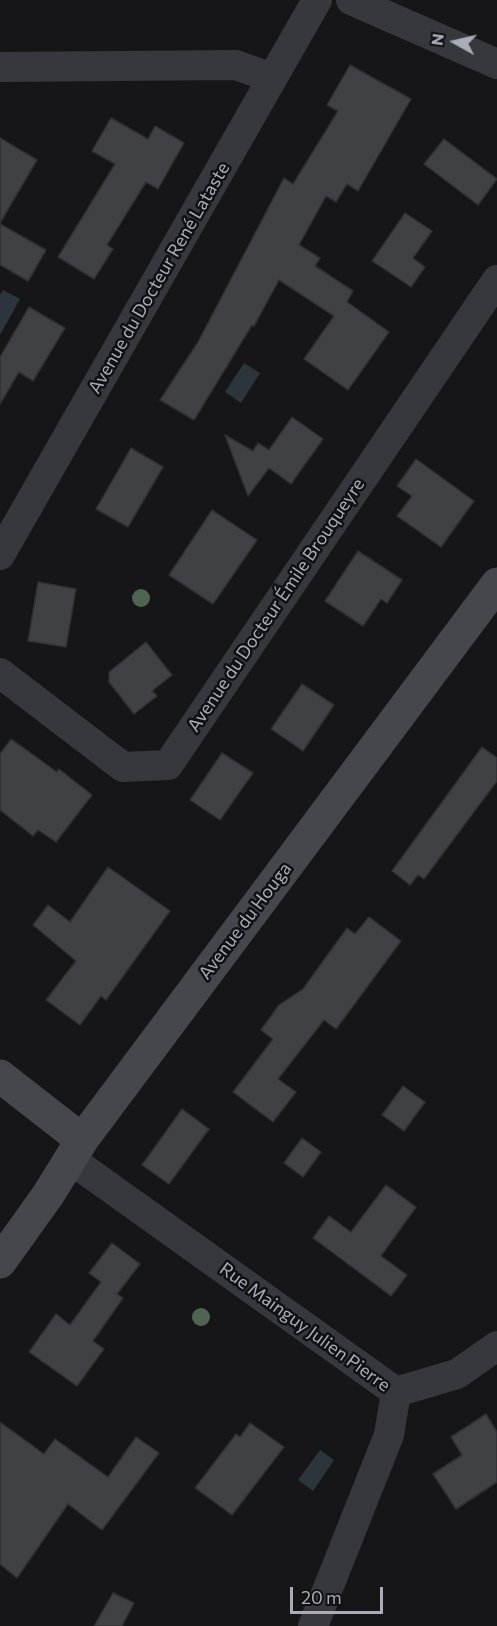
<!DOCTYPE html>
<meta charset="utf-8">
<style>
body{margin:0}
#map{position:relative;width:497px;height:1626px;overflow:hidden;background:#161618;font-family:Commissioner,sans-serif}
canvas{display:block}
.north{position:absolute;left:425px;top:12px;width:60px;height:60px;-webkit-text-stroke:4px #111113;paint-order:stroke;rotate:278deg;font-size:16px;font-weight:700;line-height:24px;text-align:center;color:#a8adb8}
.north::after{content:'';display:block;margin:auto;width:21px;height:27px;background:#a8adb8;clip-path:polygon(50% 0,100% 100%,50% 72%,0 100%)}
.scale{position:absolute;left:290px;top:1587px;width:93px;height:27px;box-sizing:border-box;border:3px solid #a8adb8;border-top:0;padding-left:8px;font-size:18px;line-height:21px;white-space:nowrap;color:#a8adb8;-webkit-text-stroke:4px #111113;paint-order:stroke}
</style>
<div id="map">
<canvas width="497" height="1626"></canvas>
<div class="north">N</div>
<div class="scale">20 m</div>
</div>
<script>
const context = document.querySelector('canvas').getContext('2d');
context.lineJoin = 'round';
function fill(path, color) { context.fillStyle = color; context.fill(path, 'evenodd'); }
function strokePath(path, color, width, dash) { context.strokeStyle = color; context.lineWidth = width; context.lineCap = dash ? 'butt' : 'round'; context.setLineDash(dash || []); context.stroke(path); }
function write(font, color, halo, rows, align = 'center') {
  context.font = font + ' Commissioner,sans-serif'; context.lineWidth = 5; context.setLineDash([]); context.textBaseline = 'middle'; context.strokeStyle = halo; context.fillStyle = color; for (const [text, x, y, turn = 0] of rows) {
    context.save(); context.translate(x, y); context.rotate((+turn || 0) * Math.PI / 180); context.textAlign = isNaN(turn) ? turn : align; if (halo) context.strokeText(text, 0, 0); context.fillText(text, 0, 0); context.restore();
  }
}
fill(new Path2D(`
 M3 290 20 299 0 335V295Z
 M244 363 260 373 241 403 225 392Z
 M320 1450 334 1460 313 1491 298 1480Z`), '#2c353c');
const building = new Path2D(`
 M350 65 411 99 358 191 347 184 336 202 326 196 299 245 320 258 315 266 353 291 347 302 389 332 348 390 304 359 334 316 279 280 254 326 252 325 194 420 160 400 198 342 284 178 293 184 338 111 327 105Z
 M111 118 148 139 155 126 184 143 158 189 146 182 107 245 113 249 94 279 58 257 115 164 92 151Z
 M0 138 37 160 0 223Z
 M444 139 497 179 478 205 424 164Z
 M405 213 432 231 413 258 425 267 411 287 372 261Z
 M0 224 46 250 28 281 0 265Z
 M29 307 65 328 33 381 19 372 0 404V357Z
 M292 417 323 439 291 484 269 468 248 496 225 435 253 451 258 443 269 450Z
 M131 448 163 467 128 527 96 509Z
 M416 459 474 501 441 547 397 516 412 496 397 486Z
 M212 510 257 540 213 604 169 575Z
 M358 551 402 580 387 603 381 599 363 626 325 601Z
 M38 582 76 589 66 647 28 641Z
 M146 642 172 675 152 691 157 696 134 714 109 682V672Z
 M302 684 334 705 303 751 271 729Z
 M11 739 57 772 59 769 92 795 56 842 38 830 33 836 0 810V754Z
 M482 747 497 758V781L424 879 418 875 410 885 392 871Z
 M222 753 253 773 220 820 190 800Z
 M108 867 170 911 106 1000 101 996 80 1025 46 1000 76 961 33 925 48 905 70 922Z
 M369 917 401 941 336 1029 324 1020 278 1079 296 1092 273 1122 233 1092 273 1039 261 1030 279 1005 303 989 347 928 355 934Z
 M403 1086 425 1102 404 1131 382 1115Z
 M182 1109 209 1129 169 1184 142 1165Z
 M302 1138 321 1152 303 1177 284 1163Z
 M386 1185 416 1207 381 1256 407 1275 391 1296 313 1238 329 1216 351 1232Z
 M112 1243 140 1264 117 1294 123 1298 93 1341 104 1349 77 1386 29 1352 56 1314 70 1325 101 1282 89 1273Z
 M486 1414 497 1432V1482L456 1509 433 1474 462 1455 451 1437Z
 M0 1422 44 1454 55 1439 108 1477 136 1437 159 1453 102 1530 68 1504 17 1578 0 1564Z
 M250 1423 284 1447 232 1515 195 1488 236 1434 240 1437Z
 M113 1593 134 1603 122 1626H94Z`);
fill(building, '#404145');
strokePath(building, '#303034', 1.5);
strokePath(new Path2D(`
 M351 0 497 64
 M0 67 236 65 272 78
 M0 555 317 0
 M0 673 123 767 168 765 497 280
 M70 1159 396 1392 389 1435 313 1626
 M396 1392 457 1374 497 1346`), '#37383d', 30);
strokePath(new Path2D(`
 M0 1076 82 1140
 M0 1262 48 1195 82 1140 497 584`), '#45474d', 33);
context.fillStyle = '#506452';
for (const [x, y] of [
 [141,598],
 [201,1317]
]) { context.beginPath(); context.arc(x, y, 9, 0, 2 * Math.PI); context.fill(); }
write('18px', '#a8adb8', '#111113', [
 ["Avenue du Docteur René Lataste",159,278,-60],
 ["Avenue du Docteur Émile Brouqueyre",276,605,-56],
 ["Avenue du Houga",245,921,-53],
 ["Rue Mainguy Julien Pierre",305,1327,36]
]);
</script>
